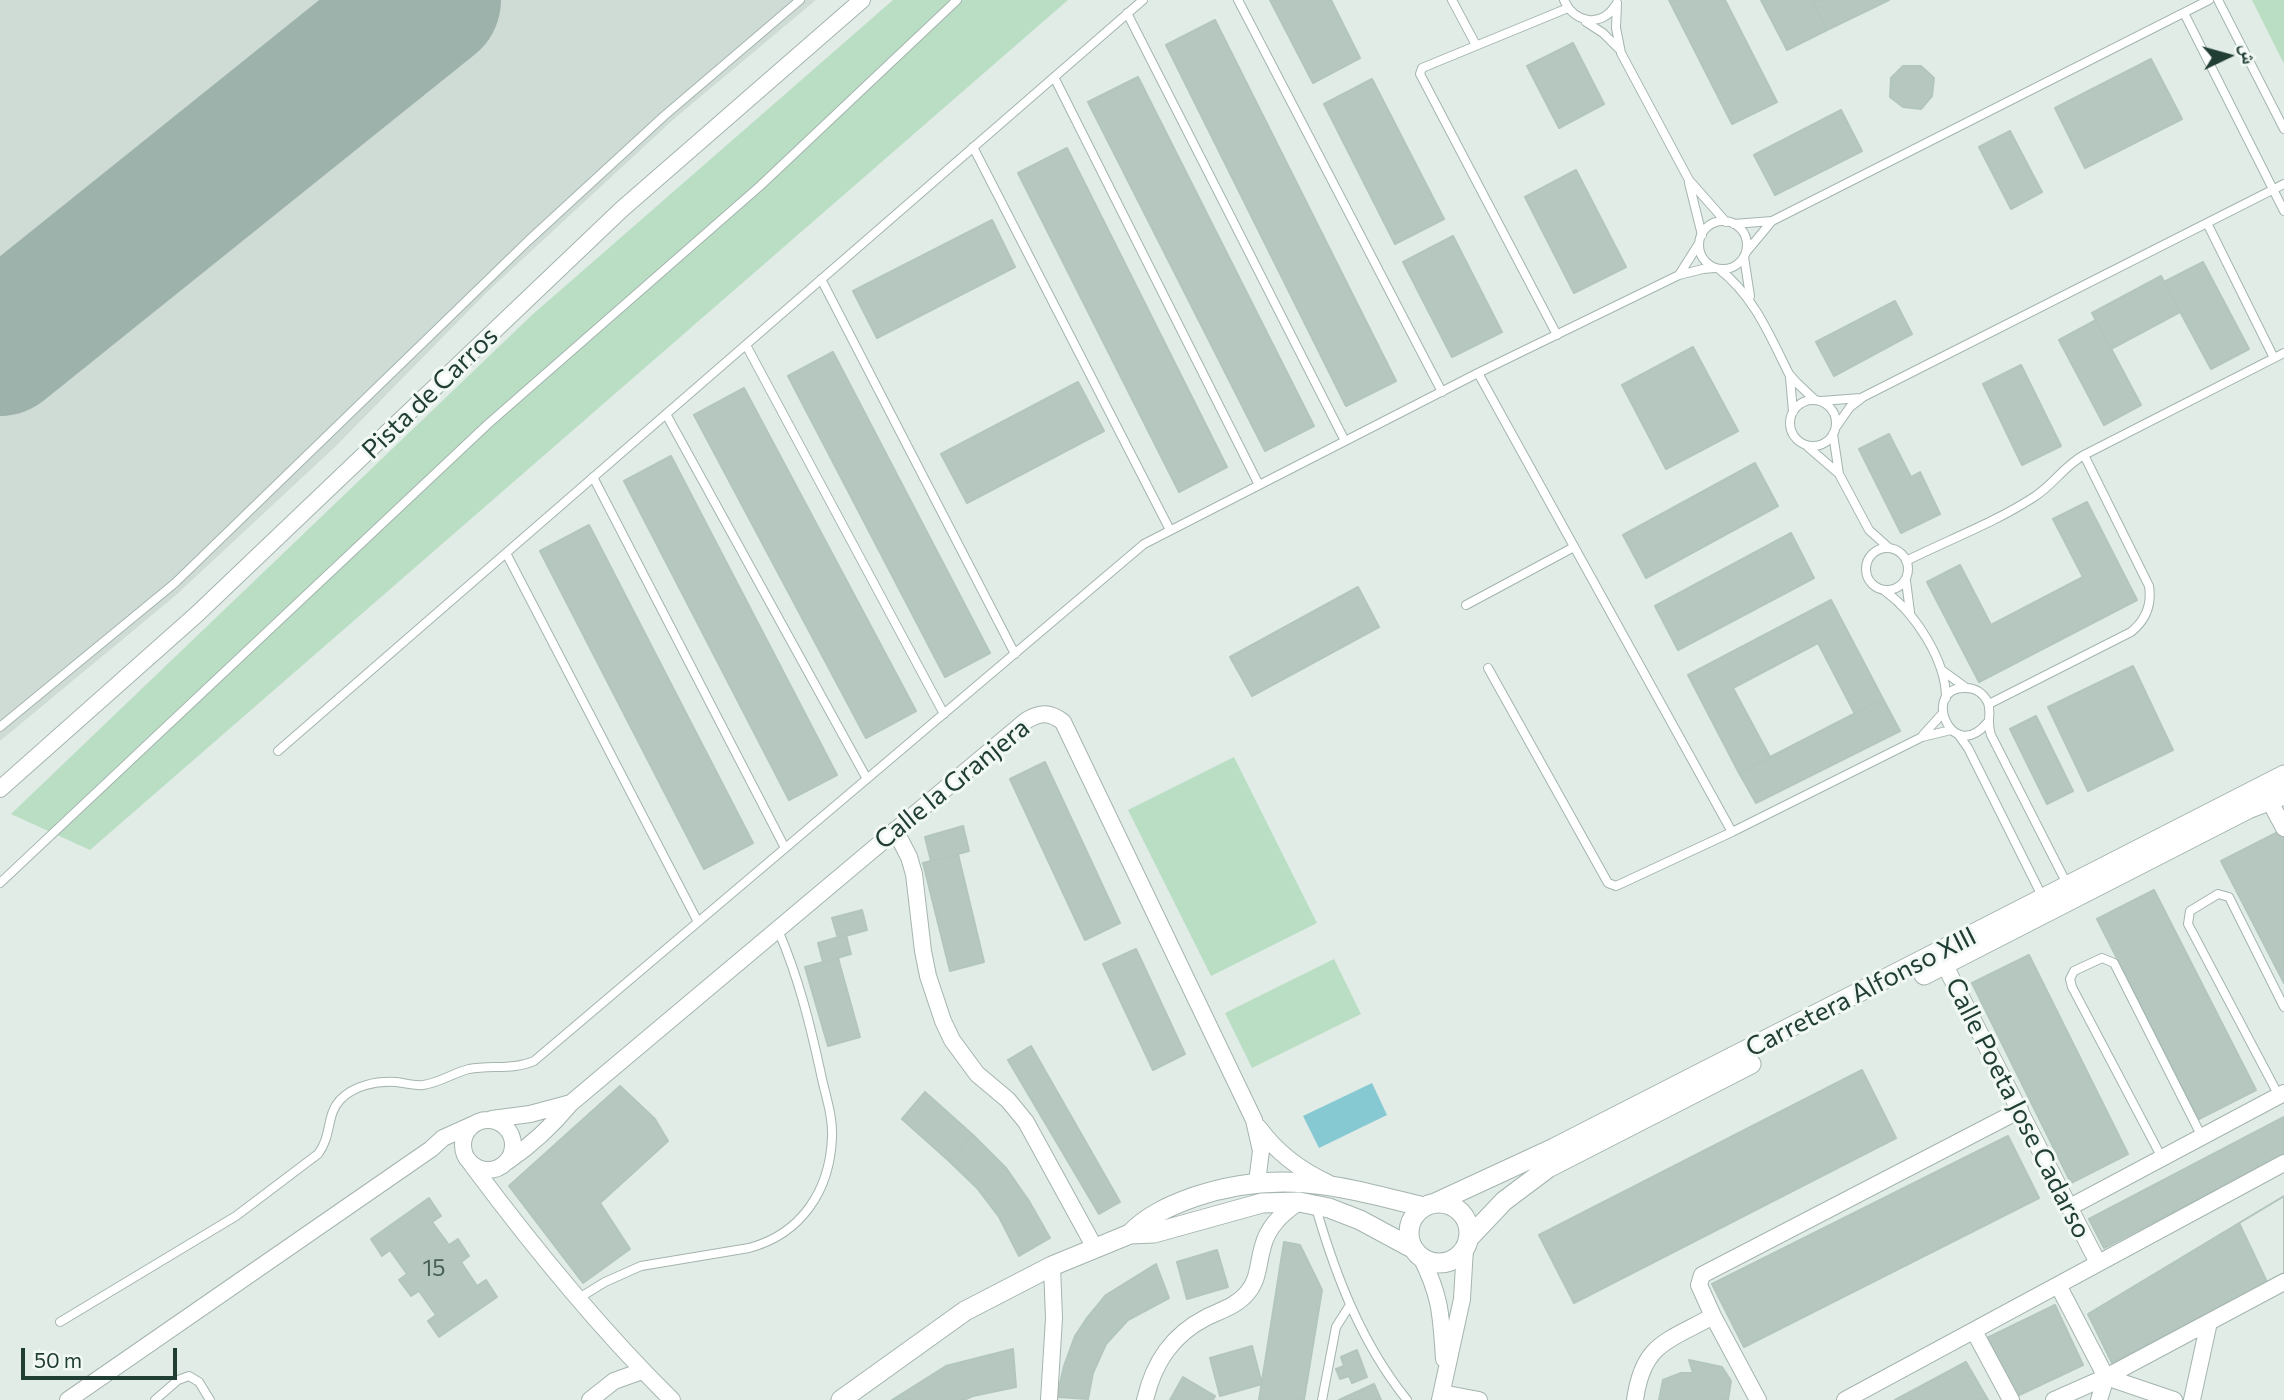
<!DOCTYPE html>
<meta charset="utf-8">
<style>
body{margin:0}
#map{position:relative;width:2284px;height:1400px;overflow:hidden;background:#e1ece7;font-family:Commissioner,"Noto Naskh Arabic",sans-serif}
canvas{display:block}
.north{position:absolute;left:2193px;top:21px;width:70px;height:70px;-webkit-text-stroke:5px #f2f9f5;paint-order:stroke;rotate:85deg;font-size:19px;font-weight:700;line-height:28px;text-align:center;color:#213e35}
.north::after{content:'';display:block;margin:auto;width:24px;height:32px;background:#213e35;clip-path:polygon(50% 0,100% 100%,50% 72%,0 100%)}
.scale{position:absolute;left:21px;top:1348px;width:156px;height:32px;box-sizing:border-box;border:4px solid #213e35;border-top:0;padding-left:9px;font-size:21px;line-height:24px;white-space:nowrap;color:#213e35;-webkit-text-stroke:5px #f2f9f5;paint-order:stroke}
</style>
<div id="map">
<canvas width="2284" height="1400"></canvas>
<div class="north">ش</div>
<div class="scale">50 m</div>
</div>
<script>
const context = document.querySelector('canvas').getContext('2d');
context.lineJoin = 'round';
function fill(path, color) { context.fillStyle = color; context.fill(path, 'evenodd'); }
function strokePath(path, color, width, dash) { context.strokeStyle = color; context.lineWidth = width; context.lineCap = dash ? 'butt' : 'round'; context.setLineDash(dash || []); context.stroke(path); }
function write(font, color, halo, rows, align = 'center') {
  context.font = font + ' Commissioner,sans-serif'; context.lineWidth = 6; context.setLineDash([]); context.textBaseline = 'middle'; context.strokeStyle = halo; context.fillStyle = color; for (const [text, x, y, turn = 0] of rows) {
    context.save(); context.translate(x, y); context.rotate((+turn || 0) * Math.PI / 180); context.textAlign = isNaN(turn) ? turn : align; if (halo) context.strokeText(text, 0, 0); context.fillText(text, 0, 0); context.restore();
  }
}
fill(new Path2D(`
 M0 0H816L675 118 487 292 336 446 175 596 0 741Z`), '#cfdcd6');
fill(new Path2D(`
 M893 0H1068L90 850 11 814 532 315Z
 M2252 0H2284V64Z
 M1234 757 1317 923 1211 976 1128 810Z
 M1334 959 1361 1014 1252 1068 1225 1013Z`), '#b9dec3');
fill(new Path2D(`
 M1372 1083 1387 1115 1319 1148 1303 1116Z`), '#87c9d3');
strokePath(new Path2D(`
 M317 91C338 65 359 35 355 0`), '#9eb2ac', 56);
strokePath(new Path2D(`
 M0 346 431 0`), '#9eb2ac', 140);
const building = new Path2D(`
 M1270 0H1331L1360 58 1313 83Z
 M1669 0H1725L1777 102 1732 124Z
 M1761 0H1812L1827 30 1787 50Z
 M1812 0H1889L1827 30Z
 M1215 20 1396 381 1346 406 1166 45Z
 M1573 43 1604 104 1559 128 1527 66Z
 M2151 59 2182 119 2085 168 2055 108Z
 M1903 66H1921L1934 78 1932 96 1921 109 1903 107 1890 97 1891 78Z
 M1138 77 1314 426 1265 451 1088 102Z
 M1372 79 1444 219 1395 244 1324 104Z
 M1841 110 1862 151 1775 195 1754 155Z
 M2010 131 2042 192 2011 209 1979 147Z
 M1067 148 1227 467 1179 492 1018 173Z
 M1576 170 1626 267 1574 293 1525 197Z
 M992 220 1015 267 877 338 853 291Z
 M1453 236 1502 332 1452 357 1403 262Z
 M2203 262 2249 349 2211 369 2164 282Z
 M2161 276 2180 312 2111 349 2092 313Z
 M1895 301 1912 334 1834 376 1816 342Z
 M2096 320 2141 405 2104 425 2059 340Z
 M1693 347 1738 431 1666 469 1622 385Z
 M833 352 990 653 945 677 788 376Z
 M2021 365 2061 446 2022 465 1983 384Z
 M1078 382 1104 431 967 503 941 454Z
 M744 388 916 711 866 738 694 415Z
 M1889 434 1911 477 1920 472 1940 514 1901 533 1859 449Z
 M671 456 837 775 789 800 624 481Z
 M1755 463 1778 506 1646 578 1623 535Z
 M2087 502 2137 600 1979 682 1927 582 1960 565 1991 625 2083 577 2053 519Z
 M589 525 753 843 704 869 540 551Z
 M1791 533 1814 578 1678 650 1655 606Z
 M1358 587 1379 627 1252 696 1230 657Z
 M1831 600 1883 699 1855 714 1818 643 1733 688 1770 757 1739 773 1688 675Z
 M2133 666 2173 750 2088 791 2048 707Z
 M1883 699 1900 731 1756 803 1739 773Z
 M2036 716 2073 791 2047 804 2010 729Z
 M1045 762 1120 923 1085 940 1010 779Z
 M963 826 969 851 931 861 925 837Z
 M2282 830 2284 834V983L2221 861Z
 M958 854 984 962 950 971 923 863Z
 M2154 890 2256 1090 2199 1119 2097 919Z
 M862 910 867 930 838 938 832 918Z
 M846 935 851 954 823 962 818 943Z
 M1136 949 1185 1054 1153 1070 1103 964Z
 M2029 955 2128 1154 2071 1183 1972 983Z
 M838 958 860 1037 828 1046 805 967Z
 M1031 1046 1120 1202 1099 1214 1008 1060Z
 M1862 1070 1896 1138 1574 1303 1539 1235Z
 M620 1086 655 1119 668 1141 600 1203 630 1249 583 1283 509 1186Z
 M925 1092 973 1135 949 1161 902 1119Z
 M2284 1117V1154L2104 1248 2089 1219Z
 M973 1135 1006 1168 1029 1201 1050 1238 1019 1256 999 1217 977 1188 949 1161Z
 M2008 1136 2039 1198 1744 1347 1712 1284Z
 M2284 1196V1273L2267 1282 2239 1223Z
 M2284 1196V1273L2112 1363 2088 1314Z
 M429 1198 441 1216 432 1222 449 1245 458 1239 469 1256 461 1262 477 1286 486 1280 497 1297 439 1337 428 1321 436 1315 419 1291 411 1296 399 1280 407 1274 390 1250 382 1256 371 1239Z
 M1284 1242 1300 1245 1322 1290 1304 1400H1259Z
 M1217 1250 1228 1287 1187 1299 1177 1262Z
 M1156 1264 1169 1298 1128 1320 1106 1344 1093 1373 1088 1399 1057 1397 1064 1366 1075 1336 1087 1318 1106 1295Z
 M2055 1305 2083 1365 2015 1397 1987 1338Z
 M1252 1346 1262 1384 1220 1396 1210 1358Z
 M1013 1349 1016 1387 973 1396 964 1400H892L946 1366Z
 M1357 1350 1367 1377 1352 1383 1349 1376 1340 1379 1336 1369 1344 1366 1341 1357Z
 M1689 1360 1722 1367 1731 1381 1728 1400H1659L1663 1380 1681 1373H1693Z
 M1966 1362 1988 1400H1895Z
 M1183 1377 1215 1396 1213 1400H1170Z
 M1374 1384 1381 1400H1339Z`);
fill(building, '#b6c7c0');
strokePath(building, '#b3c6be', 2);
const service = new Path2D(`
 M1238 0 1442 392
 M1452 0 1476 45
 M1564 0C1574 23 1601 28 1615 6
 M2218 0 2284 129
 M1617 3 1616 28 1621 53 1689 180 1726 222
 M1127 13 1345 441
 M2184 13 2284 211
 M1586 22 1603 33 1619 49
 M1054 77 1259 485
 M973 147 1170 530
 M1689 183 1702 235
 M1699 245a24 24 0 1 1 48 0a24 24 0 1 1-48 0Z
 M2207 223 2274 358
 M1734 224 1772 221 2209 0
 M1747 251 1772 221
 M1744 257 1750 296
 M1719 269C1754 296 1770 336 1789 374L1797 383 1815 400
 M1679 275 1698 245
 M821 279 1015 654
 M1557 335 1420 74 1422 68 1568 8
 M746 345 944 714
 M1478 373 1732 832
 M1790 377 1793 412
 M1790 423a23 23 0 1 1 46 0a23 23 0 1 1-46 0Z
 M1821 401 1861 398
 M666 414 867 779
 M1836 427 1850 407 1863 397 2284 184
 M1833 434 1839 474 1869 530 1889 548
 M1808 447 1838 473
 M593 477 785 848
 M1866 569a21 21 0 1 1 42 0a21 21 0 1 1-42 0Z
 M506 553 698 922
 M1906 561C1948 540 1996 522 2034 497 2053 485 2064 466 2084 455L2284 353
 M1906 581 1910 612
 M1885 591C1915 613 1946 660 1946 698
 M1466 605 1574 547
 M1488 668 1608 883 1616 886 1732 832 1922 737 1951 730
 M1943 671 1965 687
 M1989 704 2131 632C2146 620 2152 605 2149 586L2084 455
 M1987 723C1951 766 1920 686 1966 688 1976 688 1984 694 1988 703 1992 714 1986 721 1991 735L2067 884
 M0 727 175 583 528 241 664 116 800 0
 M1958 734 1968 748 2043 898
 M1923 735 1942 714
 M278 751 1143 0
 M0 883 488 424 760 186 957 0
 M2279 1096 2188 924 2190 911 2218 894 2229 897 2284 1007
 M2162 1158 2072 987 2070 979 2074 971 2102 958 2114 963 2202 1137
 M1316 1208C1336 1277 1362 1344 1407 1400
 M579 1298 605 1282 641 1266 749 1248C801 1234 830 1191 832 1137 833 1117 826 1097 822 1079 811 1028 799 978 778 930
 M60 1322 236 1216 318 1154C332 1136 326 1115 340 1100 354 1085 377 1081 396 1082 405 1083 413 1086 423 1085 439 1083 453 1073 469 1069 491 1065 514 1070 534 1061L1144 544 1478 373 1679 275 1703 269 1715 268
 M155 1400 178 1380 189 1376 199 1382 210 1400
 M1322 1400 1336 1327 1350 1305`);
const minor = new Path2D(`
 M0 789 196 615 622 209 862 0
 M2269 800 2284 828
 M895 830 909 857 914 874 923 951 928 976 943 1021 952 1040 977 1074 1008 1100 1026 1122 1095 1248
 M1939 954 2098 1263
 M492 1119 530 1114 571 1103
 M463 1145a25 25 0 1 1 50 0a25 25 0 1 1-50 0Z
 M1259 1128C1277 1153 1300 1170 1328 1183
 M508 1161C533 1144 552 1126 571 1103L1027 720C1041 712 1050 712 1063 722L1254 1120 1261 1151 1257 1182
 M472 1165C533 1247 599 1328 672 1400
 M2070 1207 2284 1093
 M1421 1257C1441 1297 1441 1315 1444 1359
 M2058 1285 2106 1377 2174 1400
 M1974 1331 2011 1400
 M1442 1393 1479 1400
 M68 1400 431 1149 443 1138 472 1125
 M590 1400 614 1381 642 1371
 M1049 1400 1054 1318 1052 1266
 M1145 1400C1154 1362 1172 1335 1207 1317 1222 1310 1238 1305 1248 1292 1259 1279 1258 1262 1263 1246 1268 1226 1282 1213 1299 1202
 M1440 1400 1462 1299 1465 1248
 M1635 1400C1643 1343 1667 1342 1713 1316
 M1758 1400 1713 1316 1699 1285 1702 1275 2020 1110
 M1845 1400 2284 1163
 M2054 1400 2106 1377 2284 1282
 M2099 1400 2106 1377
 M2192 1400 2209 1322`);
const tertiary = new Path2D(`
 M1924 975 2248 809 2284 795
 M1435 1203 1554 1148 2284 775
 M1409 1233a30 30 0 1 1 60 0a30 30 0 1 1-60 0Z
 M1130 1234C1147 1216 1169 1206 1194 1197 1279 1168 1340 1186 1424 1207
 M1468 1239 1504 1201 1548 1168 1751 1064
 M841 1400 965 1311 1052 1266 1130 1234 1154 1233 1262 1203 1299 1202 1329 1208 1360 1220 1412 1248`);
strokePath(service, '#a4b4ae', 10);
strokePath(minor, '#a4b4ae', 18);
strokePath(tertiary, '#a4b4ae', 21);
strokePath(service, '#fff', 8);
strokePath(minor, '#fff', 16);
strokePath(tertiary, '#fff', 19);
write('23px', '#466058', null, [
 ["15",434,1268]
]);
write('26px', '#213e35', '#f2f9f5', [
 ["Pista de Carros",430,393,-44],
 ["Calle la Granjera",952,784,-39],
 ["Carretera Alfonso XIII",1861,992,-27],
 ["Calle Poeta Jose Cadarso",2018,1108,63]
]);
</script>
